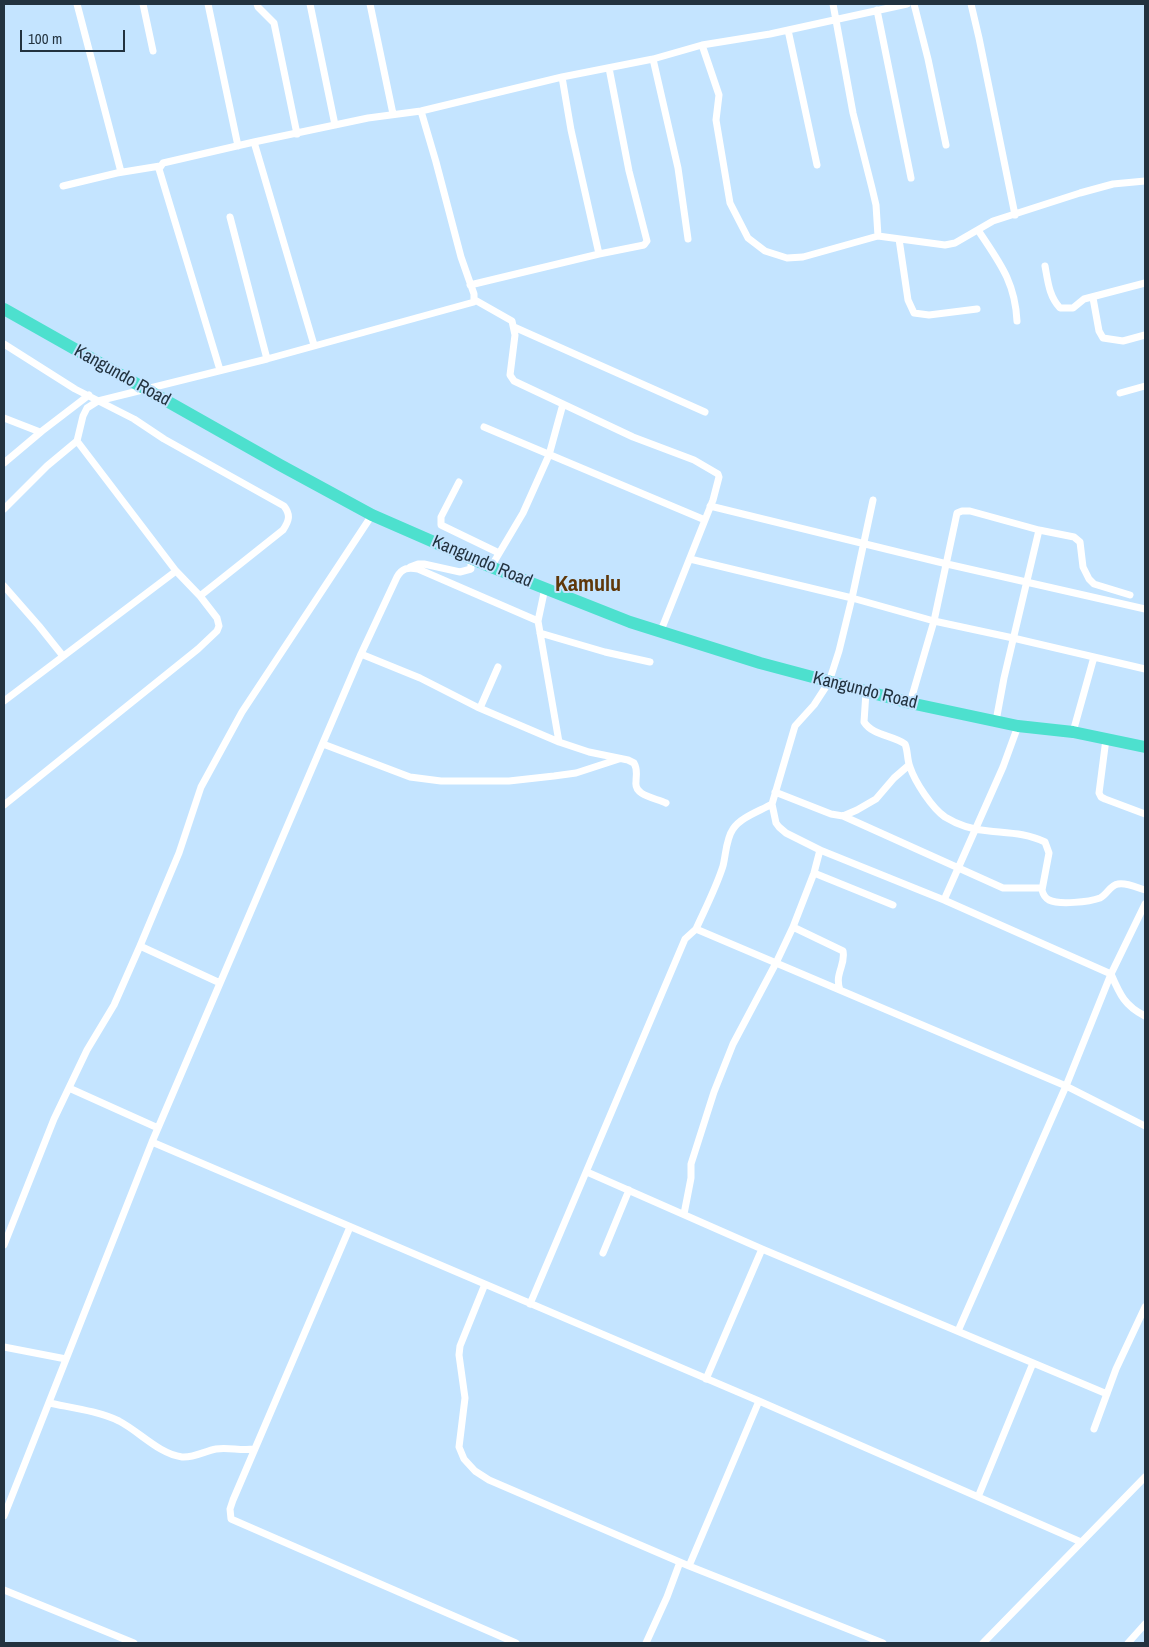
<!DOCTYPE html>
<style>
body{margin:0}
#map{position:relative;width:1149px;height:1647px;overflow:hidden;background:#c4e4ff;font-family:"Archivo Narrow",sans-serif}
canvas{display:block}
.frame{position:absolute;inset:0;border:5px solid #22323f;pointer-events:none}
.scale{position:absolute;left:20px;top:30px;width:105px;height:22px;box-sizing:border-box;border:2px solid #22323f;border-top:0;padding-left:6px;font-size:15px;line-height:18px;white-space:nowrap;color:#22323f;-webkit-text-stroke:4px #c4e4ff;paint-order:stroke}
</style>
<div id="map">
<canvas width="1149" height="1647"></canvas>
<div class="frame"></div>
<div class="scale">100 m</div>
</div>
<script>
const context = document.querySelector('canvas').getContext('2d');
context.lineJoin = 'round';
function strokePath(path, color, width, dash) { context.strokeStyle = color; context.lineWidth = width; context.lineCap = dash ? 'butt' : 'round'; context.setLineDash(dash || []); context.stroke(path); }
function write(font, color, halo, rows, align = 'center') {
  context.font = font + ' "Archivo Narrow",sans-serif'; context.lineWidth = 4; context.setLineDash([]); context.textBaseline = 'middle'; context.strokeStyle = halo; context.fillStyle = color; for (const [text, x, y, turn = 0] of rows) {
    context.save(); context.translate(x, y); context.rotate((+turn || 0) * Math.PI / 180); context.textAlign = isNaN(turn) ? turn : align; if (halo) context.strokeText(text, 0, 0); context.fillText(text, 0, 0); context.restore();
  }
}
strokePath(new Path2D(`
 M77 4 121 172
 M143 4 153 51
 M208 4 238 146
 M257 4 258 7 274 23 297 134
 M310 4 335 125
 M370 4 393 114
 M833 4 853 113 872 188 876 205 878 236
 M914 4 928 59 946 145
 M971 4 979 38 1015 215
 M877 10 911 178
 M788 30 817 165
 M702 45 719 95 716 120 730 203 748 238 765 251 787 258 803 257 878 236 945 245 955 243 993 221 1080 193 1113 184 1145 181
 M653 59 678 168 688 239
 M562 77 571 130 599 254
 M254 142 314 345
 M63 186 117 173 160 166
 M230 217 267 359
 M978 230C999 262 1015 281 1017 321
 M899 239 908 300 914 313 929 315 977 309
 M1045 266C1048 282 1049 296 1060 308H1073L1084 299 1145 283
 M470 285 599 254 644 245 647 241 629 171 609 68
 M1093 298 1099 331 1103 338 1123 341 1145 335
 M475 300 512 321 515 335 510 375 514 381 633 437 694 460 718 474 719 477 713 500 705 520
 M514 327 705 412
 M4 344 75 389 134 419 164 439 284 506C291 515 289 521 283 530L200 596
 M220 370 159 169 163 163 254 142 368 118 421 111 562 77 653 59 702 45 770 34 907 4
 M1120 393 1145 386
 M4 418 40 432
 M484 427 705 520 660 633
 M4 463 42 431 89 395
 M459 482 441 517V525L499 553
 M710 506 947 564 1145 609
 M4 509 47 466 77 441 83 416 87 408 98 401 267 359 474 302V294L461 257 436 162 421 111
 M690 559 852 598 934 621 1013 638 1145 669
 M410 567 418 564H424L460 572 471 569V558
 M491 567 523 513 549 455 563 404
 M4 586 39 626 63 656
 M538 621 559 742
 M540 633 605 652 650 662
 M361 654 420 678 477 707 559 742 589 752 628 760 634 763C638 770 636 774 636 782 634 796 656 798 666 803
 M866 692 864 722C873 736 893 735 905 744 908 751 907 760 910 767 915 782 932 808 945 817 958 825 974 830 989 831 1008 833 1027 833 1045 842L1049 853 1042 890C1043 894 1045 898 1049 900 1059 905 1089 902 1100 898 1107 895 1110 885 1118 884 1126 882 1138 888 1145 890
 M4 701 176 571
 M910 703 934 621 957 513 962 511H970L1039 530 1074 537 1080 542 1083 567 1089 579 1094 584 1130 595
 M480 708 498 667
 M996 721 1004 678 1039 530
 M1073 732 1094 657
 M1106 739 1099 793 1101 797 1105 799 1145 814
 M323 744 410 777 441 781H509L554 776 576 773 619 759
 M775 792 831 814 843 816 857 810 876 799 894 778 909 765
 M4 805 198 649 217 631 219 626 217 618 200 596 176 571 77 441
 M843 816 1003 888H1042
 M820 850 944 900 1111 974C1120 995 1125 1006 1145 1016
 M814 873 893 905
 M944 900 1003 767 1018 726
 M793 927 843 951C846 965 834 974 840 990
 M696 929C705 909 716 888 723 866 726 854 726 839 733 829 741 817 760 811 772 804
 M140 946 220 983
 M69 1088 158 1128
 M152 1142 759 1401 1081 1542
 M587 1172 762 1249 1107 1394
 M684 1214 691 1178V1164L714 1092 733 1044 776 963 793 927 814 873 820 850 786 833 779 827 776 823 772 804 795 726 814 705 829 682 839 651 852 598 873 500
 M350 1227 233 1500 230 1509 231 1519 516 1643
 M4 1245 54 1119 87 1050 114 1005 140 946 179 853 201 787 242 712 372 515
 M603 1253 629 1190
 M485 1284 460 1346 459 1355 465 1398 459 1447 464 1459 475 1471 489 1480 689 1566 883 1643
 M530 1304 685 939 696 929 1066 1086 1145 1126
 M958 1331 1066 1086 1111 974 1145 904
 M4 1347 66 1359
 M706 1379 762 1249
 M49 1403C73 1408 98 1411 119 1421 140 1432 159 1454 182 1457 194 1458 205 1451 216 1449 228 1447 241 1451 254 1449
 M1094 1429 1116 1369 1145 1307
 M978 1497 1033 1363
 M4 1516 152 1142 361 654 397 577C402 568 408 567 418 569L538 621 545 588
 M689 1566 759 1401
 M4 1590 134 1643
 M646 1643 667 1597 680 1562
 M983 1643 1145 1477
 M1128 1643 1145 1624`), '#fff', 7);
strokePath(new Path2D(`
 M4 309 280 465 372 515 491 567 630 622 760 663 910 703 1018 726 1073 732 1145 747`), '#4de0ce', 12);
write('18px', '#22323f', '#c4e4ff', [
 ["Kangundo Road",122,376,29],
 ["Kangundo Road",482,562,23],
 ["Kangundo Road",865,691,14]
]);
write('bold 22px', '#5f3709', '#c4e4ff', [
 ["Kamulu",588,585]
]);
</script>
